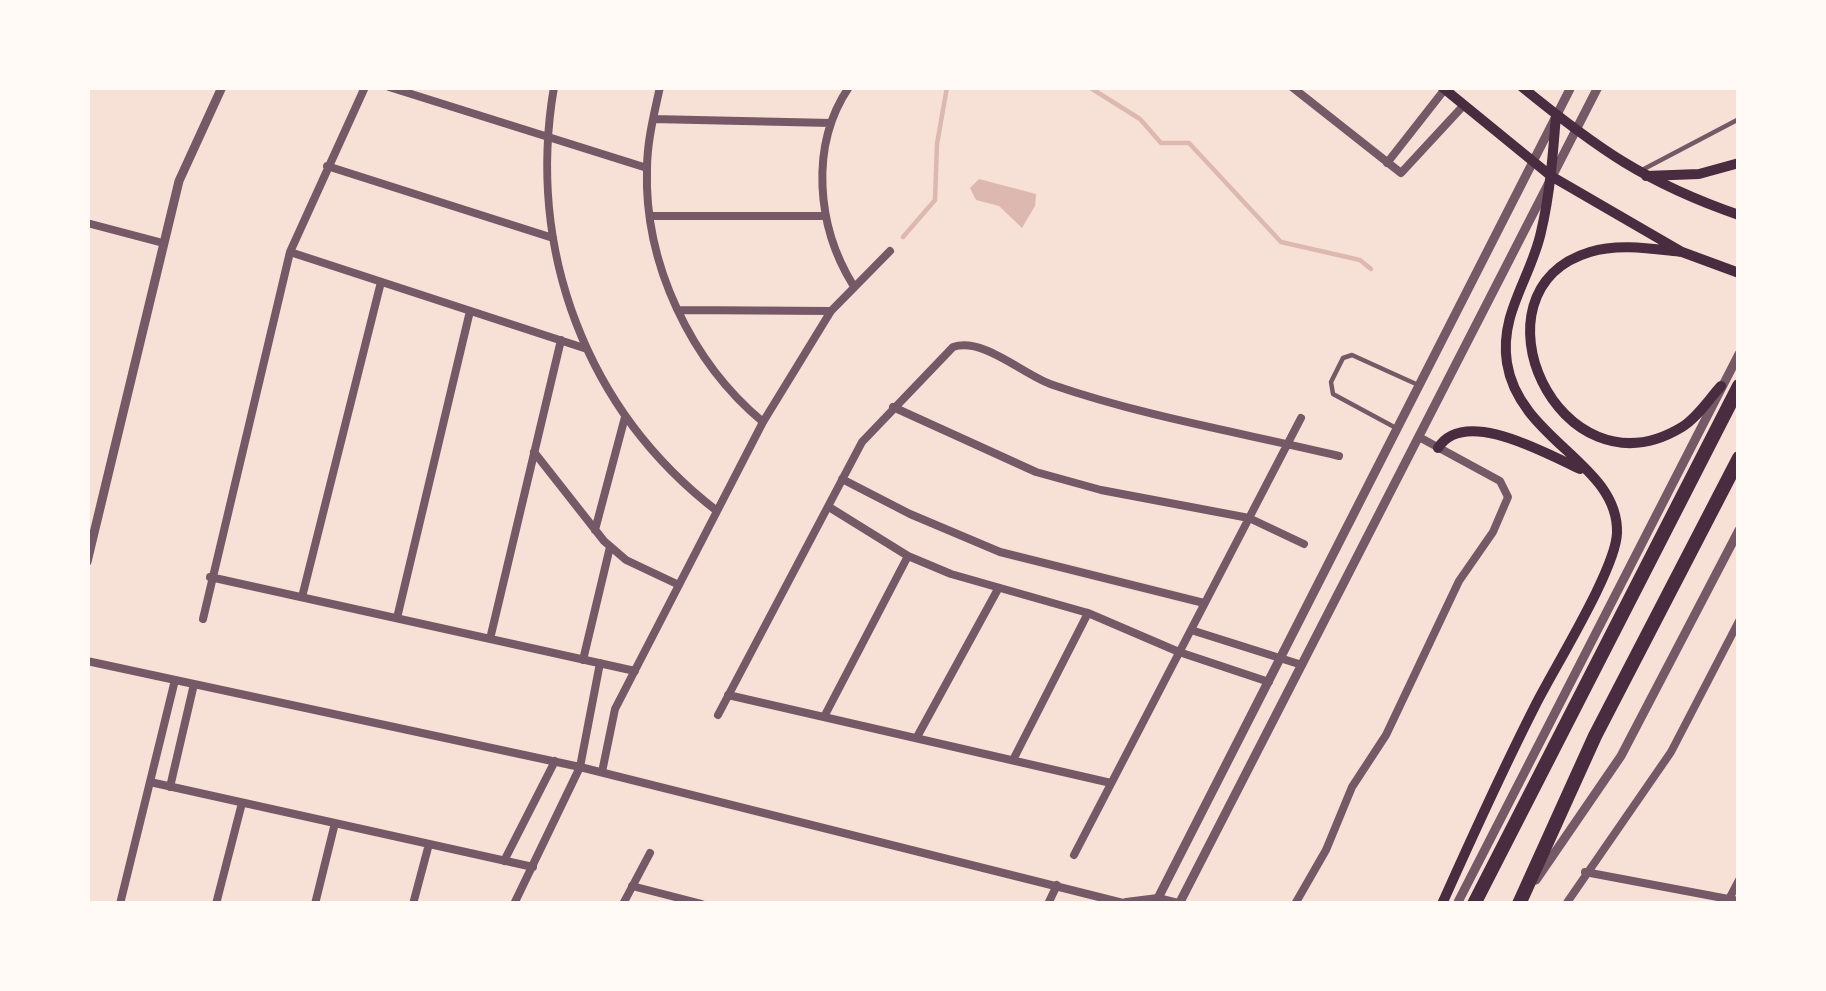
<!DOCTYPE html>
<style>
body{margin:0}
#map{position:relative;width:1826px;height:991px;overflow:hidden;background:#f7e1d7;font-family:"Alegreya Sans",sans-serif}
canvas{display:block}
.frame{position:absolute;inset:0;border:90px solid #fffaf5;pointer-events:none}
</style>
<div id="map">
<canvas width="1826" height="991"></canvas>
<div class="frame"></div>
</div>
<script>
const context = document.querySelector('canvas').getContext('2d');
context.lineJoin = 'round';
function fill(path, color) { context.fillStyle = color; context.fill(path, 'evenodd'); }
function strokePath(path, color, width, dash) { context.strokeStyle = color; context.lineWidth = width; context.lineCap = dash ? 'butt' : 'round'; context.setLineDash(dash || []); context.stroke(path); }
fill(new Path2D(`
 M979 179 1036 194 1035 206 1022 228 999 206 976 200 970 188Z`), '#dcb8b0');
strokePath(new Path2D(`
 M1089 87 1140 119 1161 143H1189L1281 242 1360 260 1371 269
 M903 237 935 200 937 144 947 87`), '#dcb8b0', 4.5);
strokePath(new Path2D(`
 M1642 170 1739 119
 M1396 428 1333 394 1331 382 1343 358 1352 355 1416 384`), '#755966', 4.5);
strokePath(new Path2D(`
 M389 87 647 168
 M554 87C526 250 586 410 717 511
 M660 87C654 114 647 142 647 169 644 264 691 362 763 422
 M849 87C809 146 817 227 853 285
 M1292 87 1401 173 1464 105
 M653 119 831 123
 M1387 163 1445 89
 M327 166 553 238
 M650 216H824
 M87 223 163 243
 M290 252 584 348
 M680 310 831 311
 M893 407 1036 472 1101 490 1249 518 1304 544
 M534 452 604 541 626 560 679 585
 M842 479 910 514 1000 552 1204 603
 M829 507 908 556 951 574 1088 613 1179 652 1269 682
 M595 530 625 417
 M210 577 635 671
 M302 597 381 282
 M397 618 470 311
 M203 619 290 252 365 87
 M1191 630 1302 665
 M490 639 561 340
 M583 660 610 547
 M87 661 580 767 1127 904
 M728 695 1111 783
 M718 715 862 442 953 347C984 337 1023 375 1053 385 1146 417 1243 433 1339 456
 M825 715 908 556
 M917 737 998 589
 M1013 760 1088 613
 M602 772 615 709 763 422 831 311 890 251
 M150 782 533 867
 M170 787 194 684
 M1074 855 1301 418
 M504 861 555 761
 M1585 872 1739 901
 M632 886 702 904
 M1729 899 1739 880
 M1126 902 1158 898 1182 904
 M120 904 175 680
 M216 904 242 803
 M315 904 335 823
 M413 904 429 844
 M514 904 580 767 600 663
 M623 904 650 853
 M1048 904 1057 885
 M1295 904 1326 850 1352 787 1386 735 1459 581 1493 532 1508 497 1500 481 1419 437
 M1566 904 1671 752 1739 621`), '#755966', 8);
strokePath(new Path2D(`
 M87 562 179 181 222 87
 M1536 880 1621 756 1739 530
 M1155 904 1571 87
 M1179 904 1598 87
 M1457 904 1739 354`), '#755966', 9);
strokePath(new Path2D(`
 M1442 87 1551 176 1682 252 1739 273
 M1522 87C1598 149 1646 183 1739 215
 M1646 176 1699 174 1739 163
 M1682 252C1653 249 1619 243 1590 252 1463 290 1559 502 1682 427 1697 418 1709 399 1721 386
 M1438 448C1464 406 1547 454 1580 469
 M1442 904C1472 837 1502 771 1535 706 1554 668 1616 569 1617 533 1619 464 1519 440 1507 363 1499 314 1531 278 1541 232 1550 194 1553 154 1556 115`), '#4a2c40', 10);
strokePath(new Path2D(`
 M1474 904 1739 386
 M1519 904 1595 736 1739 458`), '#4a2c40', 14);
</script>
